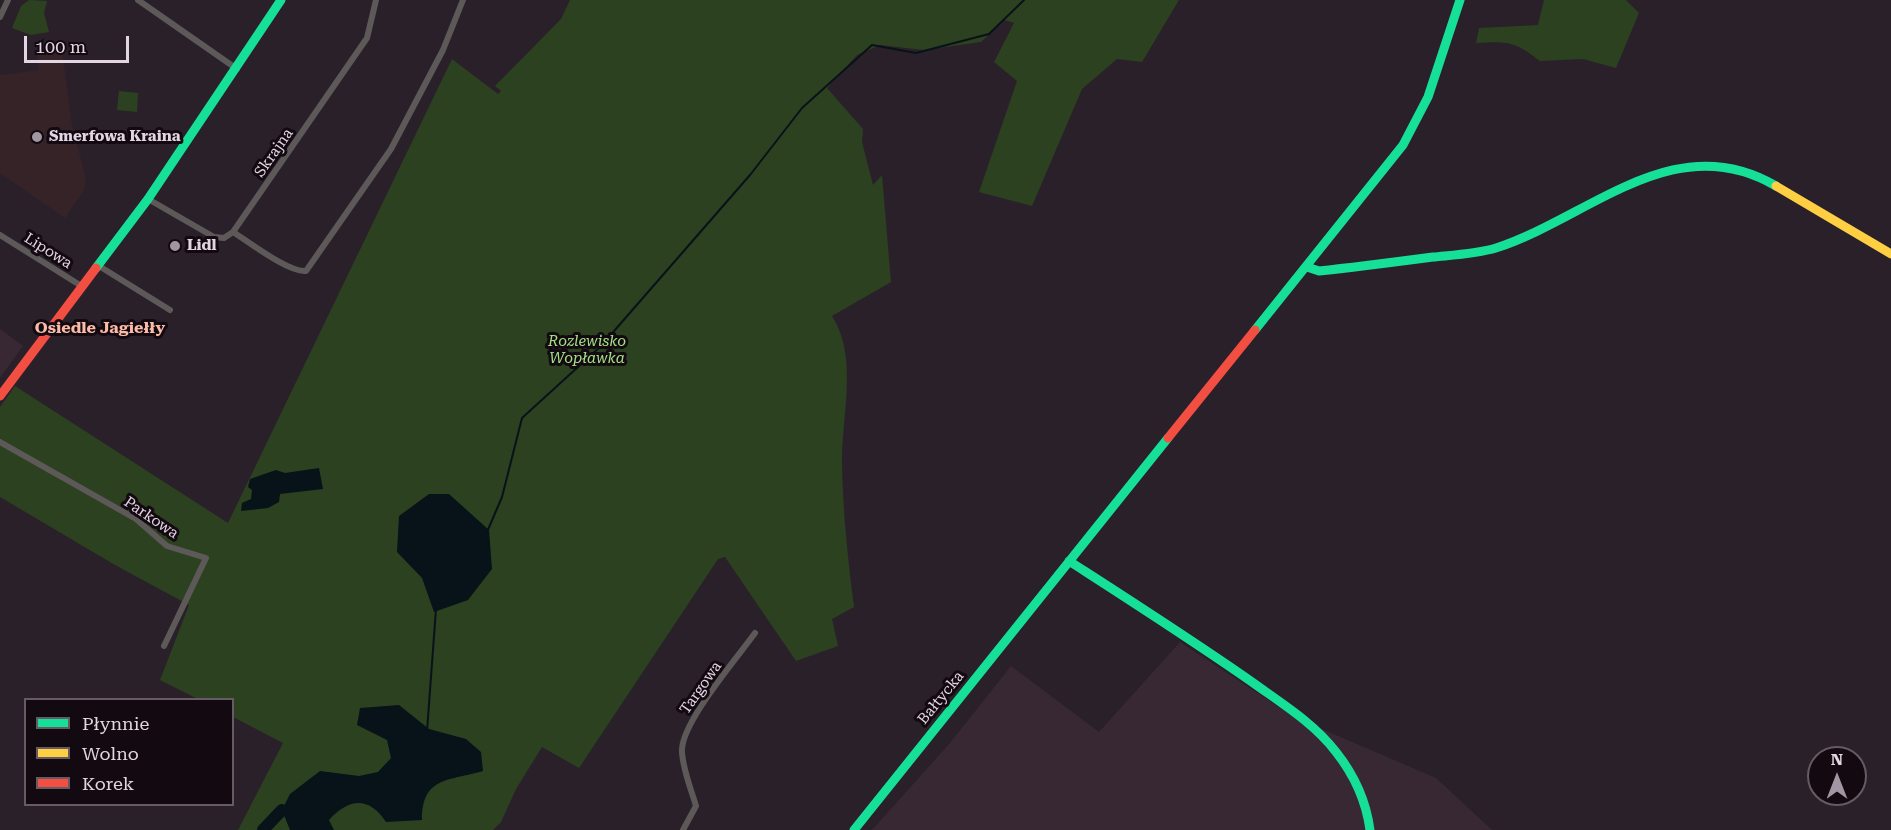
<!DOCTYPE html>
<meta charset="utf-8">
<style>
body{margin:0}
#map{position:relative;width:1891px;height:830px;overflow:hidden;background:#2a202a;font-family:"Roboto Serif",serif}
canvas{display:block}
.legend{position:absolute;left:24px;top:698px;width:210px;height:108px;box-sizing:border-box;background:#120911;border:2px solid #665b65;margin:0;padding:8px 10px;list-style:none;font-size:18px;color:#e3d5e2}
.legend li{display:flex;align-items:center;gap:12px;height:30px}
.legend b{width:30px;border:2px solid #665b65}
.north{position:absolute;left:1807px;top:746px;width:60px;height:60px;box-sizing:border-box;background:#120911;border:2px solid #665b65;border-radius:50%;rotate:0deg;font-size:16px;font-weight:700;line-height:24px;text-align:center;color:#e3d5e2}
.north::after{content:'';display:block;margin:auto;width:21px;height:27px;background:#a296a2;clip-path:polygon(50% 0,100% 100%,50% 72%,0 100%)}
.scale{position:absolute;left:24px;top:36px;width:105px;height:27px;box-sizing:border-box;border:3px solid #e3d5e2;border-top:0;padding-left:8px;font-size:18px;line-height:21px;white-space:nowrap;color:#e3d5e2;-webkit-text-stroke:4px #120911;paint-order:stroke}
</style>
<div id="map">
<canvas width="1891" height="830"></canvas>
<ul class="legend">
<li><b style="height:8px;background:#16e098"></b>Płynnie</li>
<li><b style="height:8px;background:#ffcf43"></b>Wolno</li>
<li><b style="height:8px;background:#f24e42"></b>Korek</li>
</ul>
<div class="north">N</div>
<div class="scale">100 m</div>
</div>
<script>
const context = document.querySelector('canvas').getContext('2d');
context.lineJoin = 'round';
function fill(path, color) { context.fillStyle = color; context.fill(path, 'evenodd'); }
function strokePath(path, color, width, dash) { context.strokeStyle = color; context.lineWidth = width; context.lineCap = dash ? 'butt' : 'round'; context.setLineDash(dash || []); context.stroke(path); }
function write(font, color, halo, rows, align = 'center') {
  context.font = font + ' "Roboto Serif",serif'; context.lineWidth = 6; context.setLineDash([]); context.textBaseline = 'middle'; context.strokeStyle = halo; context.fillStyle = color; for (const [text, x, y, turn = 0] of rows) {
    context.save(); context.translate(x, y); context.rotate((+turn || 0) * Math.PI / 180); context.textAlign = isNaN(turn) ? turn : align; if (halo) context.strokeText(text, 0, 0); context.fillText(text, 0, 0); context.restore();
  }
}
fill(new Path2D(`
 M0 329 23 346 0 378Z
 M1180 642 1294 717 1436 778 1492 830H872L950 743 1011 666 1099 732Z`), '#382833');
fill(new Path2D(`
 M62 49 72 126 86 178 84 190 65 218 0 173V75L39 70 37 53Z`), '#362327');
fill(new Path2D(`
 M29 0 47 1 44 13 49 32 31 35 12 28 21 6Z
 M570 0H1179L1142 62 1117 59 1082 89 1032 206 979 192 1017 81 994 62 1014 23 1004 20 981 42 924 50 880 45 857 55 827 88 863 129 862 142 873 185 882 175 891 282 832 316C859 358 841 418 842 465 843 513 848 560 854 607L832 619 838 646 796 661 725 557 718 559 579 768 542 747 516 789 501 822 493 830H238L283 743 233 717 232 700 198 699 160 680 189 605 115 565 0 497V407L15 386 228 523 452 59 498 94 501 91 495 86 561 19Z
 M1544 0H1626L1639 13 1616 68 1583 59 1540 61C1515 41 1507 41 1476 43L1479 28 1538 25Z
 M119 91 138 93 137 112 117 110Z`), '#2c4120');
fill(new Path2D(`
 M319 468 323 489 280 494 279 502 268 508 241 511 242 503 251 499 252 490 248 487 250 479 276 470 285 473Z
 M429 494H449L489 530 492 569 468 600 434 612 422 578 397 552 399 516Z
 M399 705 429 729 466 739 481 752 483 771C448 781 422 777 422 820L386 822C369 796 349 798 329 820L334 830H290L282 810 290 794 320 771 359 776 378 772 391 758 387 740 357 725 360 708Z`), '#081219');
strokePath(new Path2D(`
 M487 532 502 497 522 418 601 346 750 175 802 108 872 45 916 53 989 34 1024 0
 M427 731 436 609`), '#081219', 2);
strokePath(new Path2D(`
 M263 830 282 810`), '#081219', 12);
strokePath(new Path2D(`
 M138 0 237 69
 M0 17 8 0
 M148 199 214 237 224 238 233 232 367 38 376 0
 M233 232C249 242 289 273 306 271L391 149 443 50 463 0
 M0 235 83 287
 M99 266 170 310
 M0 442 136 519 167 546 206 558 164 646
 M683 830 696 806C691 789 683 770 682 752 680 724 737 658 755 633`), '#5e5959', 6);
strokePath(new Path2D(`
 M1307 267 1319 271C1357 267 1395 262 1433 257 1453 255 1476 254 1496 248 1589 218 1674 126 1776 186
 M96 268 148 199 281 0
 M1255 330 1403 145 1428 97 1460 0
 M1069 561C1131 601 1192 640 1252 682 1281 703 1314 723 1336 752 1355 776 1366 800 1370 830
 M854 830 1168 438`), '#16e098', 9);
strokePath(new Path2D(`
 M1776 186 1891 254`), '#ffcf43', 9);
strokePath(new Path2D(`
 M0 396 96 268
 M1168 438 1255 330`), '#f24e42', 9);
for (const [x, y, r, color] of [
 [37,137,6,"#a296a2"],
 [175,246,6,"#a296a2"]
]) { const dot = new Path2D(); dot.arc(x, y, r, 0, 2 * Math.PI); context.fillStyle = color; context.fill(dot); strokePath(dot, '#120911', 2); }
write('bold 15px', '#e3d5e2', '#120911', [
 ["Smerfowa Kraina",49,137],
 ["Lidl",187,246]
], 'left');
write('15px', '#e3d5e2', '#120911', [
 ["Skrajna",274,153,-55],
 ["Lipowa",48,251,32],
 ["Parkowa",151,518,34],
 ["Targowa",701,688,-55],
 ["Bałtycka",941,698,-51]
]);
write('italic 15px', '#a3e183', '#120911', [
 ["Rozlewisko",587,342],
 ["Wopławka",587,359]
]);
write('bold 16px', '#fbbba7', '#120911', [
 ["Osiedle Jagiełły",100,328]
]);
</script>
